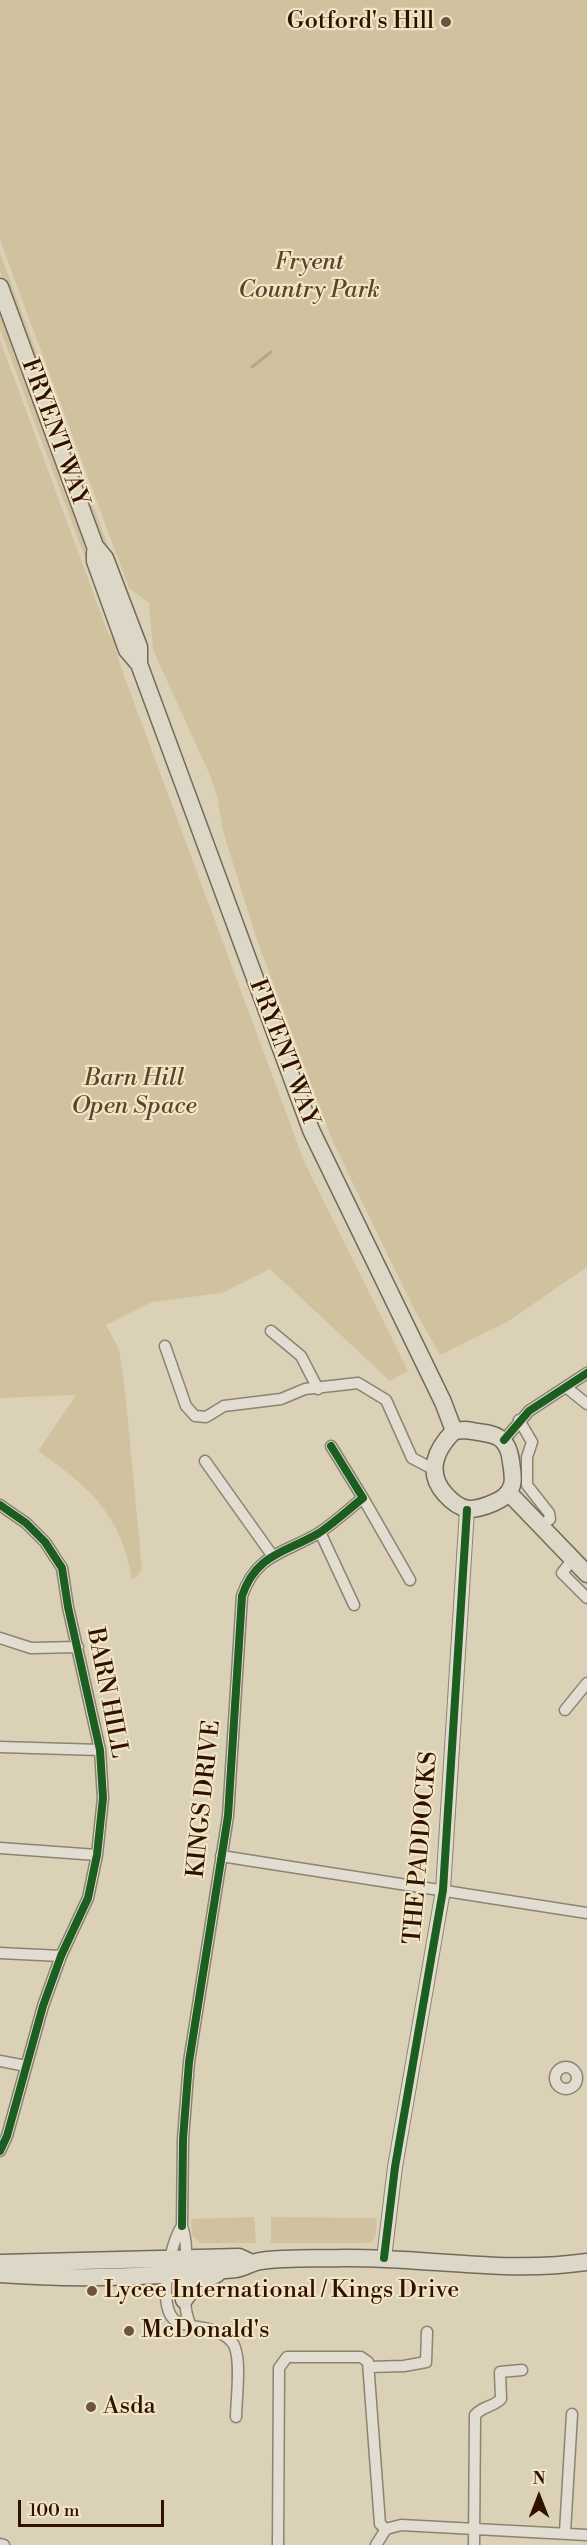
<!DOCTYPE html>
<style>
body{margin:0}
#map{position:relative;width:587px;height:2545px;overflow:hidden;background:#dad1b7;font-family:"Libre Bodoni",serif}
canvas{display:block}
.north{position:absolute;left:509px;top:2467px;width:60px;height:60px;-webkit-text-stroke:4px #f1e5c6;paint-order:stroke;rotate:0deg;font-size:16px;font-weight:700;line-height:24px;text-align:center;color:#301001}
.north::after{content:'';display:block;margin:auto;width:21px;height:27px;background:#301001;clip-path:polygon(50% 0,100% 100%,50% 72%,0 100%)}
.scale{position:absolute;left:18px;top:2500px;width:146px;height:27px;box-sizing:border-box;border:3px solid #301001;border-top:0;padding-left:8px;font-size:18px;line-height:21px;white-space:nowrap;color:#301001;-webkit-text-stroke:4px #f1e5c6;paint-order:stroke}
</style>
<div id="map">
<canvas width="587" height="2545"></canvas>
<div class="north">N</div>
<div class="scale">100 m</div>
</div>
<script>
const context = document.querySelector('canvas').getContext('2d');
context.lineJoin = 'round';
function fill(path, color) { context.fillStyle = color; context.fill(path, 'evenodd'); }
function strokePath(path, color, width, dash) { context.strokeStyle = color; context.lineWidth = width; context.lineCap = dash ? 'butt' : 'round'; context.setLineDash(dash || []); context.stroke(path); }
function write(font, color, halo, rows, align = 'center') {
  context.font = font + ' "Libre Bodoni",serif'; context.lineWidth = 4.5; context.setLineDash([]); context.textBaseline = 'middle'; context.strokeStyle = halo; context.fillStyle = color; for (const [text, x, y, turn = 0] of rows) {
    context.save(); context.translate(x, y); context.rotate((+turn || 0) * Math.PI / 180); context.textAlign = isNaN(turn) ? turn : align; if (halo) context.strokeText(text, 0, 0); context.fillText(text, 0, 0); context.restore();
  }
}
fill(new Path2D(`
 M0 0H587V1267L507 1322 440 1355 413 1307 333 1142 256 937 223 831 217 796 209 773 153 650 149 603 129 588 0 240Z
 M0 253 115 565 111 568 0 271Z
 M0 308 97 577 93 579 0 329Z
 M0 340 108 633 114 641 119 662 304 1161 408 1371 390 1381 270 1269 222 1293 152 1302 106 1325 119 1349 125 1390 142 1569 138 1576 132 1579C121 1515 90 1487 38 1451L76 1395 0 1398Z
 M254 2217 256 2243H200L192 2235 191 2219Z
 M271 2217 377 2218 376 2235 372 2242 365 2243H271Z`), '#d1c29f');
strokePath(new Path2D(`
 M252 367 271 352`), '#b8a685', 3);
const minor = new Path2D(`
 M271 1331 301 1356 318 1389
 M165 1346 186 1406 195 1416 206 1417 224 1406 281 1399 305 1389 358 1383 386 1400 412 1458 433 1469
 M566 1387 587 1404
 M519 1420 532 1442 527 1457V1485L549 1513 550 1519 541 1526
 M504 1440 529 1411 587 1373
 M205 1461 272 1555
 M363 1498 410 1580
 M0 1505 26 1523 45 1542 62 1568 68 1607 100 1750 103 1798 97 1855 88 1898 61 1956 43 2006 7 2136 0 2151
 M320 1532 354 1605
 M572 1560 562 1573 587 1598
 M0 1638 31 1648 78 1647
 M565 1710 587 1683
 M0 1747 100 1750
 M0 1848 97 1855
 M221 1856 587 1913
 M0 1953 61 1956
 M0 2061 26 2066
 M555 2078a11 11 0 1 1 22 0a11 11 0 1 1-22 0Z
 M182 2226 183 2139 189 2062 228 1816 242 1596C256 1554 285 1553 319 1533 334 1523 349 1509 363 1498L331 1446
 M190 2324C177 2292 193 2258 182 2226 170 2243 156 2308 176 2321 189 2330 214 2323 231 2341 243 2352 236 2400 236 2417
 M369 2367 404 2366 426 2362 427 2332
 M565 2532 572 2414
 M0 2544 4 2545
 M278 2545 279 2368 287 2357H361L368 2362 380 2524 386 2529
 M376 2545 386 2529 401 2525 587 2535
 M474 2545 475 2415C483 2406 493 2407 501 2399L500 2372 522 2370`);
const tertiary = new Path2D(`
 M384 2258 395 2167 443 1890 467 1510`);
const primary = new Path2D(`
 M0 287 95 546 105 558 139 647V664L311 1130 443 1402 454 1431
 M95 552V561L127 650 139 664
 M465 1430C490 1434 508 1432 511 1462 512 1469 514 1478 512 1485 509 1495 502 1499 493 1503 472 1512 461 1512 445 1494 426 1473 435 1450 454 1431Z
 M509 1493 587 1574
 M0 2263 239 2257 252 2263
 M0 2274C78 2280 158 2277 236 2269 244 2268 252 2262 261 2261 288 2257 316 2259 343 2258 425 2257 505 2274 587 2262
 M184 2300 194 2286 217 2274`);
strokePath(minor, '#8c8373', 13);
strokePath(tertiary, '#8c8373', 16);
strokePath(primary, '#746a5b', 19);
strokePath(minor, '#e2ddd0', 10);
strokePath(tertiary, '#e2ddd0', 14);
strokePath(primary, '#ddd7c8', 16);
strokePath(new Path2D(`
 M504 1440 529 1411 587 1373
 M0 1505 26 1523 45 1542 62 1568 68 1607 100 1750 103 1798 97 1855 88 1898 61 1956 43 2006 7 2136 0 2151
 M182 2226 183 2139 189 2062 228 1816 242 1596C256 1554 285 1553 319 1533 334 1523 349 1509 363 1498L331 1446
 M384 2258 395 2167 443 1890 467 1510`), '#1b5e20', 8);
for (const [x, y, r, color] of [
 [446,22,6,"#6c5441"],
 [92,2291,6,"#6c5441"],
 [129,2331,6,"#6c5441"],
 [91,2407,6,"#6c5441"]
]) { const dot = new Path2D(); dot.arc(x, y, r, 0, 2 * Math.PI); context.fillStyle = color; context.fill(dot); strokePath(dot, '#f1e5c6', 2); }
write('24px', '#301001', '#f1e5c6', [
 ["Gotford's Hill",434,22,"right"],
 ["Lycee International / Kings Drive",104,2291],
 ["McDonald's",141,2331],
 ["Asda",103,2407]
], 'left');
write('italic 24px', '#5e422b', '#f1e5c6', [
 ["Fryent",309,263],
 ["Country Park",309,291],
 ["Barn Hill",134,1079],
 ["Open Space",134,1107]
]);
write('24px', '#301001', '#f1e5c6', [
 ["FRYENT WAY",54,433,70],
 ["FRYENT WAY",283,1053,69],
 ["BARN HILL",106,1693,79],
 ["KINGS DRIVE",205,1799,-84],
 ["THE PADDOCKS",422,1848,-85]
]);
</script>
